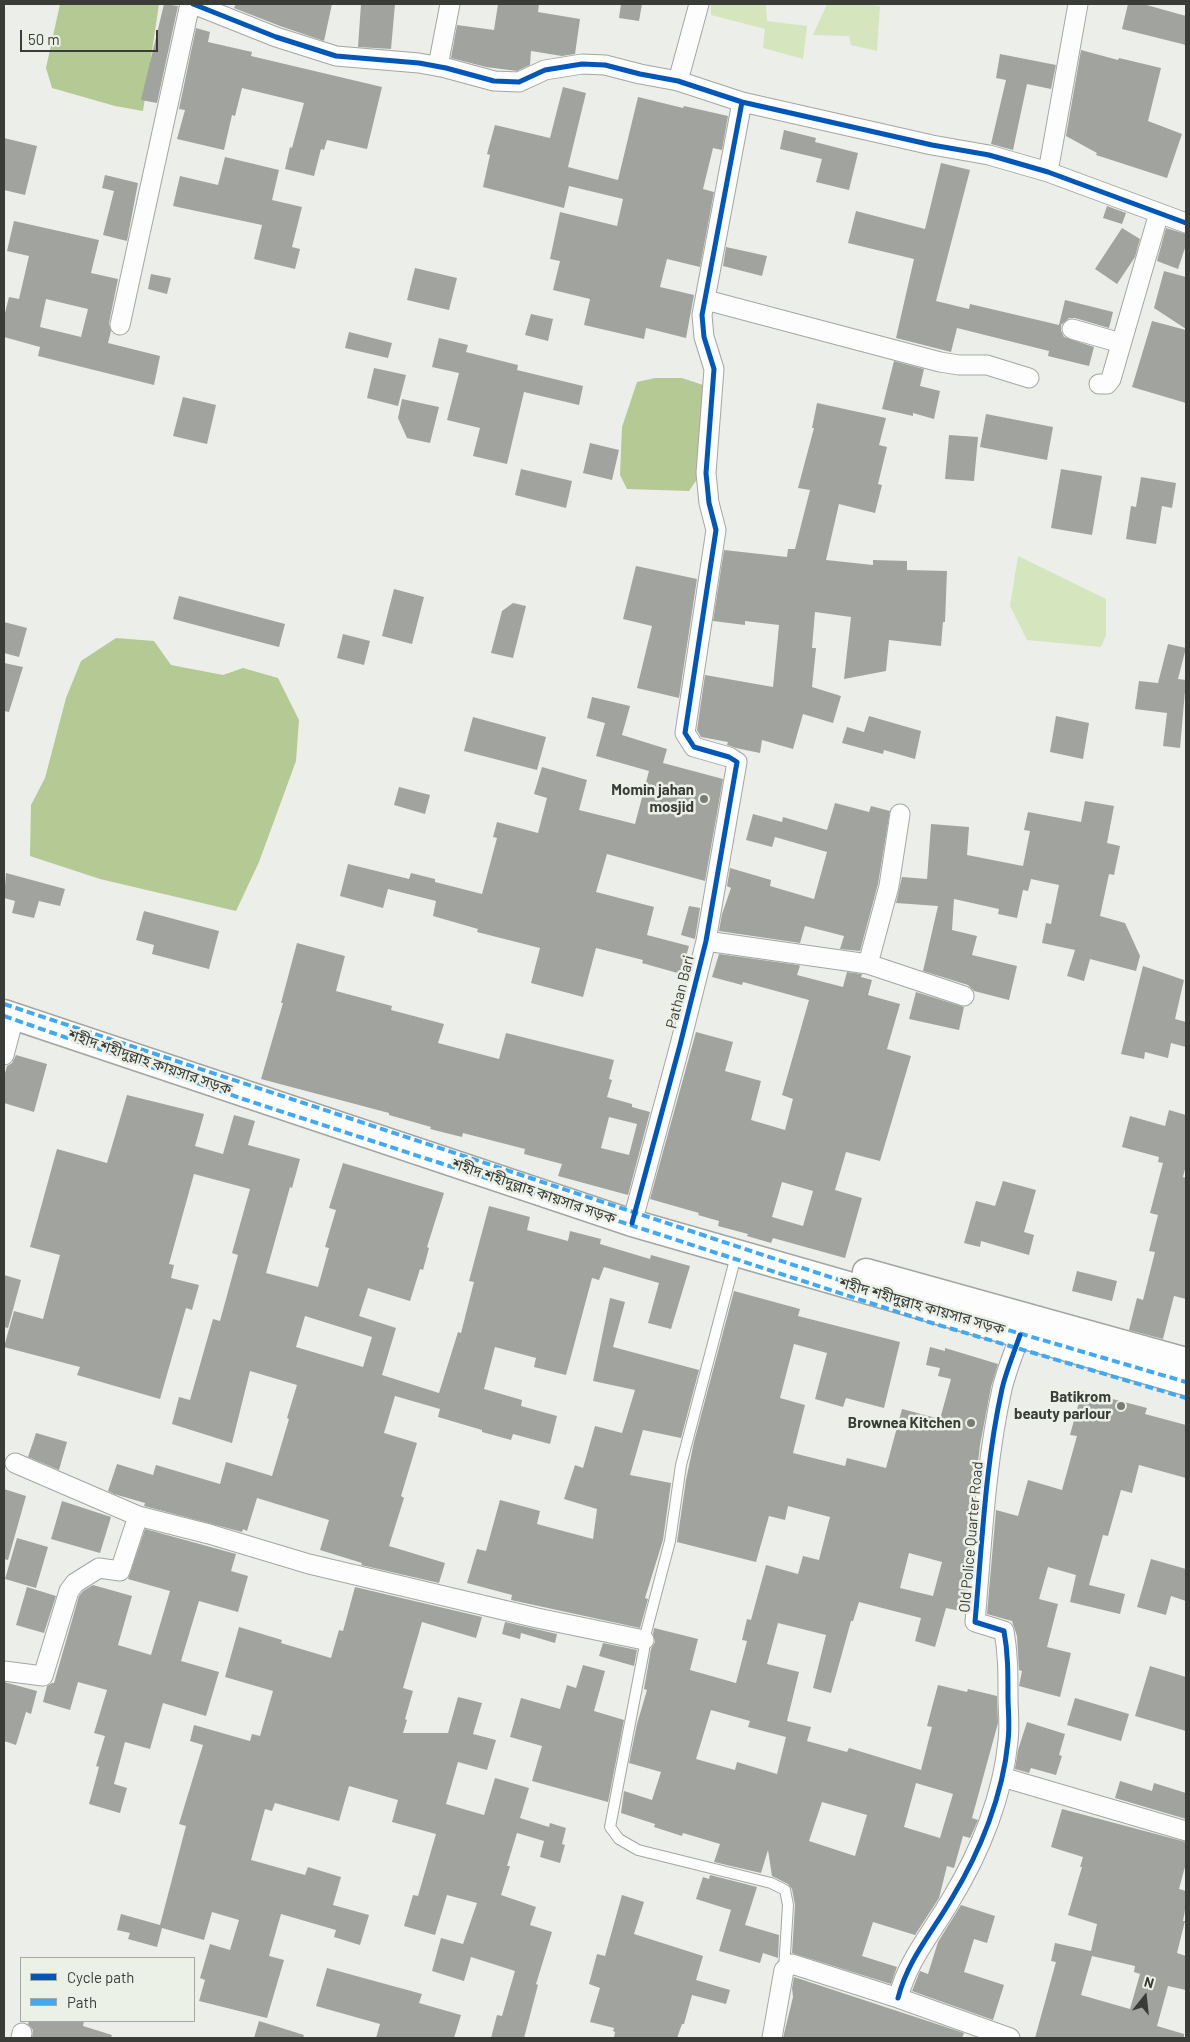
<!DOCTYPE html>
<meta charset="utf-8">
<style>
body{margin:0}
#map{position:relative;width:1190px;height:2042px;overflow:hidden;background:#ecefe9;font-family:Barlow,sans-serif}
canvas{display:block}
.frame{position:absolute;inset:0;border:5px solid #3a3c38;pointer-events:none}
.legend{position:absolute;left:20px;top:1957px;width:175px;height:65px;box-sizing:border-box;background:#ecf1e7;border:1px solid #a5a9a1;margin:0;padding:6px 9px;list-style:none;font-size:15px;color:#3a3c38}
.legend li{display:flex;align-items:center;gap:10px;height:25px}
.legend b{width:25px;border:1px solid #a5a9a1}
.north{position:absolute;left:1120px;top:1972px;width:50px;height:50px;-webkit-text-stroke:4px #ecf1e7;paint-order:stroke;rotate:16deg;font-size:14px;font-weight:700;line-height:20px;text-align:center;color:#3a3c38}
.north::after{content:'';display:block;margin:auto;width:18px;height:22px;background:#3a3c38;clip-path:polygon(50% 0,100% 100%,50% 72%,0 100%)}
.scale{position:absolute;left:20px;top:30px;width:138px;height:22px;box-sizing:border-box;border:2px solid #3a3c38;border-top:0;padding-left:6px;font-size:15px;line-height:18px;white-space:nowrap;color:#3a3c38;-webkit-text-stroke:4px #ecf1e7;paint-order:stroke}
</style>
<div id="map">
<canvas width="1190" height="2042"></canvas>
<div class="frame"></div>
<ul class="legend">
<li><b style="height:6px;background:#0057b8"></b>Cycle path</li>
<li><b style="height:6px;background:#3fa9f5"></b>Path</li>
</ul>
<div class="north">N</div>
<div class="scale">50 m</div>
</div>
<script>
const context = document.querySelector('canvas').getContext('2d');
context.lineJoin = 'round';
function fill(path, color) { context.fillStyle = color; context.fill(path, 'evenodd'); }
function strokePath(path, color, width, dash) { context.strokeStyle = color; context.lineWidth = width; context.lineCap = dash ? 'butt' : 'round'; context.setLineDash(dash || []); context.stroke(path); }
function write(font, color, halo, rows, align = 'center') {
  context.font = font + ' Barlow,"Noto Sans Bengali",sans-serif'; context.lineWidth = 5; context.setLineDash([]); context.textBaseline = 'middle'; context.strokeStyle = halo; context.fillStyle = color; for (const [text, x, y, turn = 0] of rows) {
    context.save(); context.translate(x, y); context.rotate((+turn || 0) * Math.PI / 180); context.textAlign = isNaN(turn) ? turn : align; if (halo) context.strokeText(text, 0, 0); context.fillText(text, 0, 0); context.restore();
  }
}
fill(new Path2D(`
 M711 4H766L767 21 807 26 803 59 763 48 765 29 711 15Z
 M827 4H867L880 6 877 51 851 45 849 36 813 35Z
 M1018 556 1106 599V635L1101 647 1027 640 1010 606Z`), '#d5e5be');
fill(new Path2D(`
 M60 4H159L143 111 115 106 52 88 46 68Z
 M655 378H682L709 387 702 472 689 491 627 489 620 475 622 427 637 382Z
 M116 638 154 641 171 665 223 675 243 668 278 678 299 720 296 761 259 862 236 911 100 879 30 856 31 805 45 778 66 698 81 661Z`), '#b4c994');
fill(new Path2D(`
 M164 4 178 6 157 103 141 100Z
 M236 4H332L324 41 280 26 234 8Z
 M361 4H395L391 49 358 47Z
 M498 4H539L538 12 580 19 575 54 562 56 531 51 530 65 517 71 486 67 451 58 457 25 494 30Z
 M621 4H642L639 21 619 18Z
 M1128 4H1143L1186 16V45L1122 29Z
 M196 28 210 32 208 42 252 52 251 56 382 87 367 149 327 140 324 150 321 149 314 176 285 169 290 147 292 148 304 103 242 88 235 116 232 115 224 150 177 139 185 110 179 109Z
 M1081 50 1118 60 1119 58 1161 68 1148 121 1182 134 1167 178 1096 155 1097 153 1066 136Z
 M1000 54 1056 65 1051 89 1027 84 1013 150 991 144 1006 80 996 78Z
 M563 87 586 93 568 167 618 180 638 97 683 108 684 106 728 116 722 150 713 148 703 189 714 192 700 267 667 259 660 287 694 295 686 338 646 328 644 339 584 325 590 299 553 290 560 261 550 259 560 212 617 226 623 199 569 186 564 208 483 187 490 155 487 154 495 125 550 138Z
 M784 130 816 138 815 142 858 153 849 190 816 182 822 159 780 149Z
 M4 138 37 146 25 195 4 190Z
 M225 157 279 170 272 200 302 207 292 247 300 249 295 269 254 259 262 225 173 206 180 176 218 185Z
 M941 163 970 170 936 301 969 309 970 304 1059 325 1065 300 1113 312 1109 328 1075 318H1069L1061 325V331L1064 337 1094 347 1089 366 1048 356 1049 351 957 328 951 352 896 338 914 259 848 243 856 211 925 229Z
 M105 175 138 183 127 241 103 235 114 191 102 188Z
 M1107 206 1126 213 1122 224 1103 218Z
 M14 221 99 240 91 273 118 279 109 323 111 331 108 343 160 356 154 385 38 356 40 347 4 337V317L9 297 19 299 29 256 7 251ZM46 299 88 309 81 337 40 327Z
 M1122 228 1140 239 1135 257 1117 284 1095 269Z
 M1166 228 1186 234V245L1178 269 1157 261Z
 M726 247 767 256 762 276 723 266Z
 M415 268 457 278 449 310 407 300Z
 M1164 271 1186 277V329L1154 308Z
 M151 274 171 278 167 294 148 289Z
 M531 314 553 319 548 341 525 335Z
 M1152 321 1186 330V403L1132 387Z
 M349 332 392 343 388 358 345 348Z
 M439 338 468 345 466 352 518 365 517 370 583 386 579 405 524 392 507 464 473 456 480 428 447 420 459 373 432 367Z
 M894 361 924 369 920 386 940 391 934 419 913 413V416L882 409Z
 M374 368 406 375 398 406 367 398Z
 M183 397 216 405 207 444 173 436Z
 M402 399 439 407 430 443 407 438 398 418Z
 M817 403 886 418 879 445 887 447 878 484 882 485 875 513 839 504 826 560 873 565V560L907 561V570L947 571 945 622H943L941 646 889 640 886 671 844 679 851 617 815 612 812 648H816L812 687 841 696 833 723 803 714 793 749 762 740 760 753 736 748 727 745 728 742 701 737 697 730 705 675 773 687 779 625 745 621V625L713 621 724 550 787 557 788 549H795L810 490 798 488 814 428H812Z
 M986 414 1053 427 1047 460 980 447Z
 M949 435 978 437 974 481 945 479Z
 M590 443 619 450 612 480 583 473Z
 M521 469 572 481 566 508 515 495Z
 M1061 469 1102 476 1092 535 1051 528Z
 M1141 477 1176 483 1172 508 1162 506 1156 544 1126 539 1131 506 1136 507Z
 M636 566 697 579 679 698 637 688 652 626 623 619Z
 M394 589 424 597 412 644 382 636Z
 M179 596 285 624 279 647 173 619Z
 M513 603 526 606 513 658 491 653 502 611Z
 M4 622 27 628 19 657 4 653Z
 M343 634 370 641 364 665 337 658Z
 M1168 644 1186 648 1178 679 1186 680 1180 748 1163 746 1167 713 1135 709 1139 681 1158 683Z
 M4 663 23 667 9 712 4 711Z
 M592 697 630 706 622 735 667 749 663 763 723 779 705 881 607 854 596 892 654 907 647 935 689 946 681 974 642 963 643 960 596 948 583 997 531 983 540 948 477 932 478 929 433 916 436 901 388 889 383 908 340 896 348 864 409 879 411 873 435 879V882L482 894 497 838 493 837 497 822 538 833 547 798 534 794 542 767 587 780 579 810 635 824 649 771 596 756 605 723 587 718Z
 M869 716 921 731 915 759 884 750 883 754 842 743 847 727 864 732Z
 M1056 716 1089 723 1083 759 1050 752Z
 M473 717 546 737 537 770 464 751Z
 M399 787 430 795 425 814 394 805Z
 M1085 801 1114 806 1107 843 1120 846 1114 875 1109 874 1100 916 1125 923 1140 956 1136 971 1090 959 1084 981 1067 976 1075 950 1042 943 1046 923 1051 924 1059 885 1031 879 1028 891 1023 890 1017 918 998 914 999 909 954 899 952 930 977 936 972 955 1017 966 1009 1000 974 991 968 985 923 971 938 906 896 903 902 877 927 879 931 824 969 827 967 855 1023 866 1030 831 1024 830 1028 812 1081 822Z
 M835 803 869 812 871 806 890 811 878 884 860 951 840 949 844 936 805 926 800 943 719 931 722 914 731 888 727 886 730 868 771 880 770 886 814 899 827 852 775 837 772 847 746 840 753 814 782 822 783 817 827 830Z
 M6 873 65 889 60 906 39 901 34 918 12 913 15 901 4 898Z
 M689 906 700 908 695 939 681 935Z
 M144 911 219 931 209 969 152 954 154 945 136 940Z
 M297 943 345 956 336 991 392 1006 391 1010 444 1024 438 1043 499 1059 506 1033 614 1060 609 1079 612 1080 607 1097 632 1104V1107L650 1112 628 1195 558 1176 562 1164 524 1154 525 1149 463 1133 462 1137 430 1129 431 1127 389 1115V1113L261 1079 283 1003H281ZM609 1117 637 1124 629 1155 601 1148Z
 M719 954 798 965 800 966 797 975 843 987 847 972 862 974 861 977 872 980 868 995 900 1004 887 1049 911 1056 880 1161 846 1152 835 1190 862 1198 845 1258 773 1238 771 1243 747 1236 748 1234 718 1226 719 1221 698 1215 699 1213 650 1199 696 1032 733 1042 725 1071 761 1081 751 1120 785 1130 793 1099 782 1095 809 1000 743 982 742 985 712 977ZM782 1182 813 1191 803 1226 772 1217Z
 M1143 966 1184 980 1175 1019 1186 1022V1047L1171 1043 1168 1058 1145 1052 1144 1059 1121 1054Z
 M916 992 964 1007 959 1030 909 1019Z
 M16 1055 47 1064 34 1112 4 1103V1077L7 1066 12 1063Z
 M127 1095 204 1114 195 1146 223 1154 234 1115 255 1121 248 1145 300 1159 292 1188 290 1187 266 1273 318 1287 329 1248 325 1247 336 1210 329 1208 343 1163 444 1193 427 1247 429 1248 423 1270 420 1269 410 1301 368 1288 359 1316 396 1328 382 1375 439 1393 458 1332 461 1333 474 1282 469 1281 489 1206 530 1217 527 1230 568 1241 570 1231 601 1239 600 1244 650 1259 651 1255 690 1266 671 1329 648 1323 659 1283 604 1267 599 1280 592 1278 566 1375 534 1367 536 1358 495 1347 484 1389 522 1400 521 1406 557 1416 550 1444 513 1434 511 1440 482 1432V1430L438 1417 440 1409 395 1396 384 1433 417 1443 401 1496 404 1498 389 1546 445 1563 439 1583 361 1565 362 1563 320 1550 329 1520 257 1498 247 1531 243 1529 242 1532 144 1506 145 1503 114 1494 108 1491 117 1464 153 1475 156 1465 220 1484 226 1462 272 1476 289 1419 287 1418 297 1385 250 1371 232 1443 172 1424 179 1397 190 1400 213 1319 220 1321 238 1255 232 1253 250 1189 194 1174 169 1264 174 1265 171 1278 199 1285 192 1310 186 1308 160 1399 77 1375 80 1367 4 1347 14 1311 43 1319 60 1255 30 1247 57 1149 107 1163ZM305 1316 372 1337 363 1367 296 1347Z
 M1169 1110 1186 1115V1165L1183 1177 1186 1178V1299L1174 1296 1163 1339 1129 1330 1137 1298 1143 1300 1155 1252 1149 1251 1158 1215 1150 1213 1163 1163 1158 1162 1159 1157 1122 1147 1130 1116 1165 1126Z
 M1003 1181 1036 1190 1024 1232 1034 1235 1029 1255 981 1241 980 1247 964 1243 976 1201 995 1206Z
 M1077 1271 1117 1281 1112 1301 1072 1291Z
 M4 1275 21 1280 8 1328 4 1327Z
 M734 1291 800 1309 798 1316 900 1342 884 1408 846 1398 843 1407 815 1399 827 1353 794 1344 780 1398 805 1405 793 1453 845 1466 847 1458 886 1468 902 1409 940 1419 951 1379 938 1376 940 1368 926 1365 930 1347 945 1351V1348L998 1364 991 1387 980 1445 973 1504 965 1612 946 1608 935 1647 915 1641 921 1618 859 1602 853 1621H851L831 1693 813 1688 826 1635 778 1623 767 1664 799 1672 787 1721 811 1727 807 1741 847 1752 849 1748 921 1770 932 1727 927 1726 938 1685 967 1692 968 1689 997 1696 998 1723 972 1818 978 1820 970 1838 963 1836 954 1868 947 1866 939 1898 915 1935 873 1922 862 1956 897 1967 891 1984 792 1953 795 1905 792 1889 788 1884 772 1876 768 1850 761 1873 714 1862 720 1844 683 1833 682 1836 654 1827 655 1824 621 1813 624 1791 652 1800 661 1772 629 1763 637 1724 647 1690 644 1689 651 1649 655 1642 653 1634 654 1628 698 1639 690 1670 736 1683 747 1641 742 1640 747 1619 751 1620 766 1565 798 1574 803 1556 819 1560 830 1517 788 1506 785 1520 769 1516 756 1562 677 1542 686 1480 694 1442ZM909 1553 942 1562 933 1596 900 1588ZM711 1710 750 1721 748 1727 786 1737 777 1774 737 1762 735 1770 696 1759ZM916 1783 953 1794 940 1838 904 1827ZM822 1802 867 1815 855 1856 809 1841Z
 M610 1298 625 1302 613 1347 699 1370 681 1438 643 1430 630 1475 671 1483 663 1540 645 1598 648 1599 640 1628 511 1600 512 1595 467 1583 477 1549 486 1551 500 1500 540 1511 537 1524 593 1539 597 1509 564 1499 575 1465 583 1468 595 1426 622 1433 635 1390 593 1381Z
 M1082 1391 1147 1408 1145 1414 1186 1425V1478L1139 1465 1132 1493 1121 1490 1108 1536 1103 1535 1089 1585 1125 1594 1120 1614 1070 1602 1076 1575 1048 1567 1039 1599 1058 1604 1047 1647 1071 1653 1060 1697 1019 1686 1022 1671 1019 1670 1017 1636 1012 1621 987 1614 996 1510 1018 1516 1028 1480 1062 1490 1077 1436 1070 1435Z
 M36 1433 67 1442 59 1470 28 1457Z
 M4 1489 26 1496 8 1560 4 1559Z
 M62 1501 111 1517 100 1553 51 1539Z
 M145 1529 236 1554 231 1571 248 1576 238 1612 199 1601 181 1661 219 1672 206 1716 163 1703 150 1749 125 1742 114 1784 127 1788 120 1813 89 1804 99 1767 96 1766 105 1736 94 1733 107 1690 78 1682 70 1710 43 1702 47 1686 52 1683H54L79 1596 83 1591 93 1585 132 1596 118 1645 151 1655 170 1591 128 1579Z
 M17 1538 48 1547 36 1588 5 1579Z
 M1151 1559 1186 1569V1601L1171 1596 1166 1615 1137 1607Z
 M27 1587 56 1596 44 1633 16 1625Z
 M355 1587 482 1617 476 1638 422 1622 403 1688 413 1691 405 1719 407 1720 403 1733H448L458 1697 482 1703 473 1734 496 1740 487 1770 458 1762 446 1804 484 1815 495 1778 529 1788 520 1818 549 1827 550 1823 566 1828 562 1844 565 1845 560 1863 540 1857 544 1841 517 1833 507 1866H510L501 1895 536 1907 530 1925 552 1932 536 1984 538 1985 524 2038H491L497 2015 502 2016 515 1971 471 1957 464 1981 432 1971 441 1938 463 1944 477 1903 447 1895 435 1935 404 1926 413 1895 418 1896 436 1834 392 1822 398 1800 349 1786 339 1821 275 1803 272 1811 265 1809 251 1860 305 1875 308 1867 341 1877 333 1905 369 1915 360 1945 334 1937 336 1930 281 1914 269 1956 284 1960 267 2018 199 2001 205 1980 200 1978 210 1944 230 1950 239 1920 212 1912 204 1940 162 1928 157 1947 128 1939 130 1933 117 1930 121 1914 160 1925 186 1826 179 1824 203 1745 190 1741 194 1725 250 1741 252 1734 260 1736 273 1691 225 1677 239 1627 282 1640 281 1643 331 1658 339 1630 343 1631Z
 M505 1622 557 1634 555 1643 521 1633 520 1639 502 1634Z
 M603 1643 637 1650 634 1666 599 1656Z
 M583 1665 605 1671 594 1711 624 1720 608 1802 532 1781 542 1746 510 1737 521 1698 560 1709 567 1685 576 1688Z
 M1150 1666 1186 1677V1731L1135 1716Z
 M4 1682 37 1691 31 1714 26 1712 16 1745 4 1741Z
 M1075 1698 1129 1714 1121 1741 1067 1725Z
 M1027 1722 1065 1734 1059 1755 1062 1756 1056 1775 1031 1768 1029 1773 1015 1769 1018 1750Z
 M1120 1781 1152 1791 1154 1783 1186 1793V1819L1115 1798Z
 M1062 1809 1186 1842V1863L1179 1889 1186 1891V1905L1183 1921H1185L1177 1953 1186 1956V1990L1168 1986 1157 2026 1184 2034V2038H1035L1056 1962 1051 1961 1055 1943 1091 1951 1097 1924 1068 1915 1082 1867H1080L1083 1857 1051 1847ZM1092 1956 1135 1966 1134 1972 1140 1974 1130 2009 1081 1995Z
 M710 1875 757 1887 745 1925 779 1935 778 1958 763 1953 760 1963 719 1951 731 1910 696 1899 703 1877 709 1879Z
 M622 1895 644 1902 634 1934 703 1956 696 1980 730 1990 726 2004 692 1995 684 2024H682L677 2038H614L615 2032 613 2031 614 2028 590 2022 600 1988 589 1984 597 1954 605 1956Z
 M961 1905 995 1916 987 1943 974 1939 964 1972 1004 1985 993 2020 912 1991 920 1971 928 1974 938 1942Z
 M327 1968 422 1994 419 2003 461 2015 454 2038H376L380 2024 316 2006Z
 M794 1977 964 2033 962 2038H783L793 1997 792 1988Z
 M29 2021H84L83 2026 112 2035 111 2038H32L33 2030 28 2024Z
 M259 2021 304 2035 303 2038H254Z`), '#a1a39e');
const service = new Path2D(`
 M737 1252 681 1465 670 1541 644 1640V1650L610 1827 619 1839 638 1850 771 1883 785 1890 788 1905 784 1970`);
const minor = new Path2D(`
 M193 4 276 37 336 56 419 63 446 68 494 81 519 82 545 70 582 64 605 65 640 74 678 81 742 102 932 145 989 155 1048 172 1186 223
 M438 66 450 4
 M678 81 699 4
 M1048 172 1078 4
 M706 300 940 362 959 365H987L1029 378
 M120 325 190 4
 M1072 329 1121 343
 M1099 384H1107L1111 379 1159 213
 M706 941 868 964 964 996
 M868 964 889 886 900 814
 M4 1055 14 1017
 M632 1223 680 1045 706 941 737 762 729 757 694 747 685 733 716 530 709 503 706 473 714 369 704 337 702 315 742 102
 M15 1463 138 1516 209 1534 309 1564 537 1618 644 1640
 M4 1671 43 1676 69 1591 75 1583 99 1568 120 1571 138 1516
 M1002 1777 1186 1831
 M898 1998C908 1959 932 1933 952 1898 980 1852 1003 1795 1008 1741 1010 1726 1008 1711 1008 1695 1008 1673 1008 1653 1004 1631L975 1622C982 1545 985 1466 1002 1389 1006 1371 1014 1353 1020 1335
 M21 2038 22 2033
 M772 2038 784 1970 792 1964 898 1998 1010 2038`);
const secondary = new Path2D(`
 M4 1013 632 1223 1186 1382
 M866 1272 1186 1361`);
strokePath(service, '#a4a6a2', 12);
strokePath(minor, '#a4a6a2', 21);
strokePath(secondary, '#a4a6a2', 29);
strokePath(service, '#fcfdfc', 10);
strokePath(minor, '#fcfdfc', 19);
strokePath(secondary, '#fcfdfc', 26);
strokePath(new Path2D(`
 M4 1004 854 1285 1186 1382
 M4 1016 243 1099 932 1323 1186 1398`), '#3fa9f5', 4, [8, 4]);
strokePath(new Path2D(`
 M193 4 276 37 336 56 419 63 446 68 494 81 519 82 545 70 582 64 605 65 640 74 678 81 742 102 932 145 989 155 1048 172 1186 223
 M632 1223 680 1045 706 941 737 762 729 757 694 747 685 733 716 530 709 503 706 473 714 369 704 337 702 315 742 102
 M898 1998C908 1959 932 1933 952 1898 980 1852 1003 1795 1008 1741 1010 1726 1008 1711 1008 1695 1008 1673 1008 1653 1004 1631L975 1622C982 1545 985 1466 1002 1389 1006 1371 1014 1353 1020 1335`), '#0057b8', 5);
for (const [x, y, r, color] of [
 [704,799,5,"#787b76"],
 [1121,1406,5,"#787b76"],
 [971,1423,5,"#787b76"]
]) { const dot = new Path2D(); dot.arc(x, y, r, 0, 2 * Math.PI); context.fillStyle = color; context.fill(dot); strokePath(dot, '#ecf1e7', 2); }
write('bold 15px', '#3a3c38', '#ecf1e7', [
 ["Momin jahan",694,790],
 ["mosjid",694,807],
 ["Batikrom",1111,1397],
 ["beauty parlour",1111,1414],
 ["Brownea Kitchen",961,1423]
], 'right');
write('15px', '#3a3c38', '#ecf1e7', [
 ["Pathan Bari",680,992,-76],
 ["শহীদ শহীদুল্লাহ কায়সার সড়ক",150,1062,19],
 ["শহীদ শহীদুল্লাহ কায়সার সড়ক",534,1191,19],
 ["শহীদ শহীদুল্লাহ কায়সার সড়ক",922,1306,16],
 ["Old Police Quarter Road",971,1537,-85]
]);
</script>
